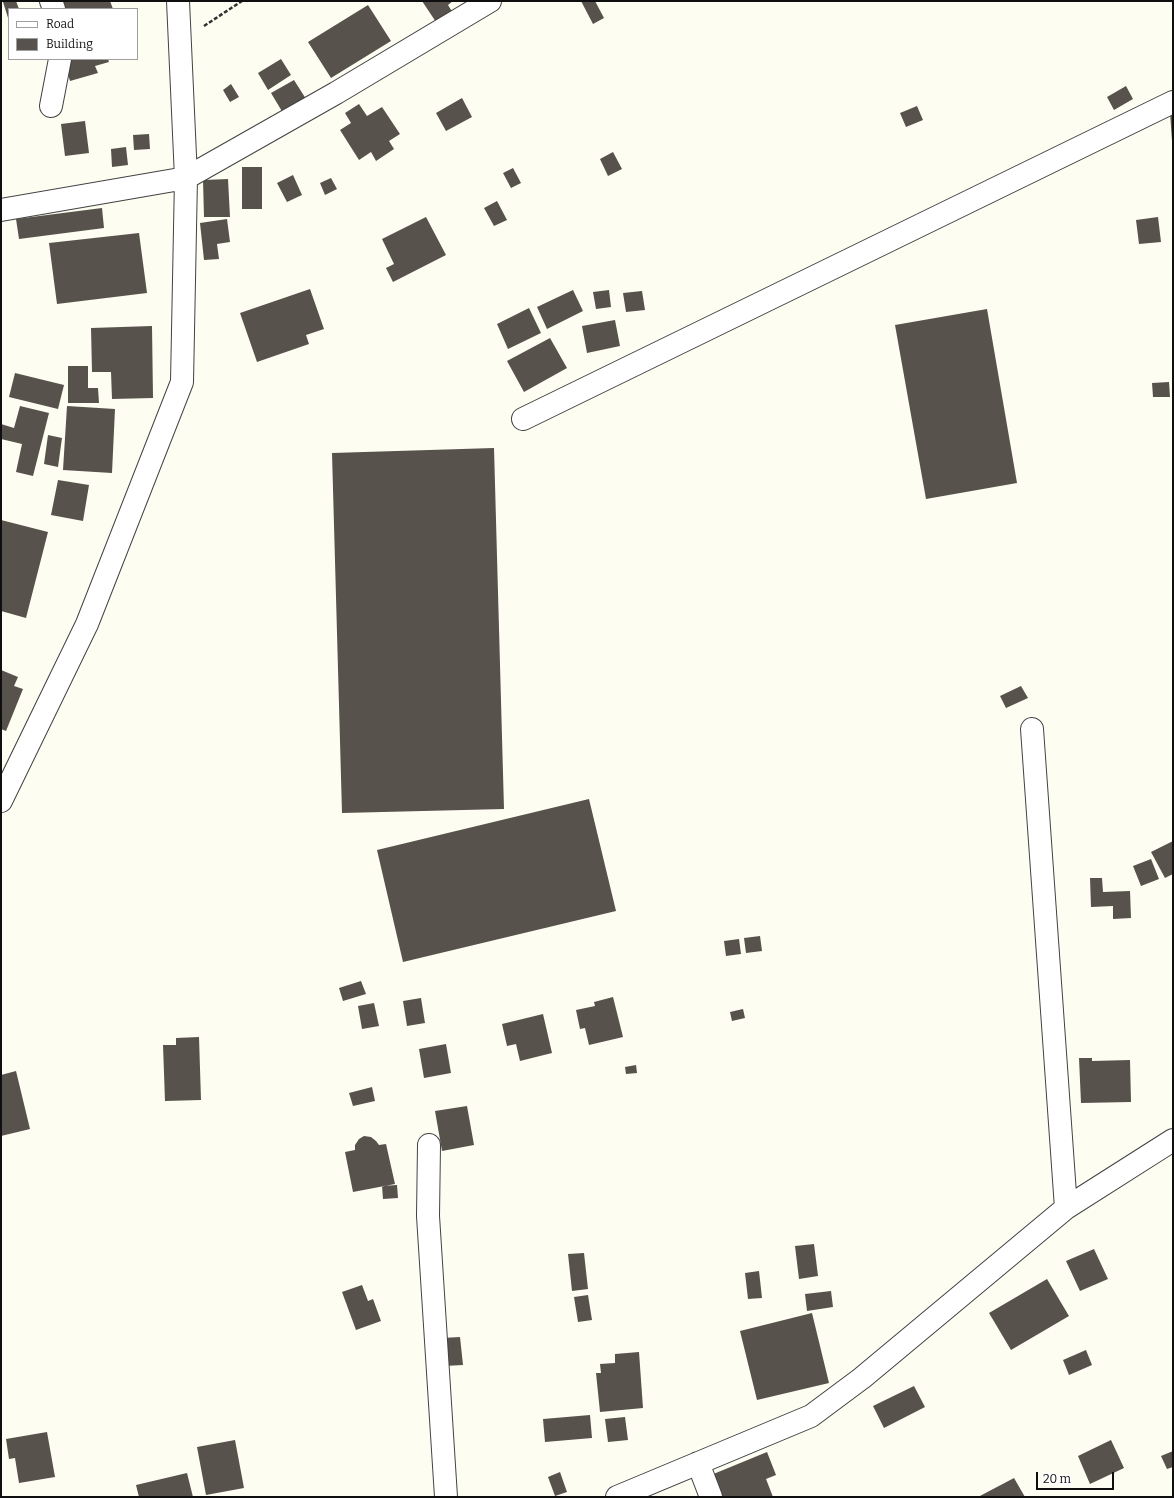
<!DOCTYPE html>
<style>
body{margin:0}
#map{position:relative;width:1174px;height:1498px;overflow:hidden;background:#fefdf2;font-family:Bitter,serif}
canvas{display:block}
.frame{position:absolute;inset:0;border:2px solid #0f0f0f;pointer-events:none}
.legend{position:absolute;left:8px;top:8px;width:130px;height:52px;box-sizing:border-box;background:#fff;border:1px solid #9f9f9f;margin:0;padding:5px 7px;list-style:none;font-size:12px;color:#0f0f0f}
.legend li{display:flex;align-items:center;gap:8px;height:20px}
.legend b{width:20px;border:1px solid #9f9f9f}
.scale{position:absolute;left:1036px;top:1472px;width:78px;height:18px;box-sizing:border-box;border:2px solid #0f0f0f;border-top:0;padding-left:5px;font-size:12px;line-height:14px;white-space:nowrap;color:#0f0f0f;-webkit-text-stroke:3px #fff;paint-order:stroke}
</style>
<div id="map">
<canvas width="1174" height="1498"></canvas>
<div class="frame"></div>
<ul class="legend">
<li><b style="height:5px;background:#fff"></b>Road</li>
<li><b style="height:11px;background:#57524c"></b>Building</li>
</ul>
<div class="scale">20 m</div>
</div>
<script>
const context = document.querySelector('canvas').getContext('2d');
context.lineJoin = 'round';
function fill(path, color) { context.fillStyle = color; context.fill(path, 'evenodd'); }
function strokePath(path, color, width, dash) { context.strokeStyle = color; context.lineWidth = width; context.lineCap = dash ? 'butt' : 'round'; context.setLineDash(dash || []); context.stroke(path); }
fill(new Path2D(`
 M5 1H16L19 9H9V21L3 2Z
 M57 1H110L113 9H59Z
 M422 1H453L448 5 456 18 440 28Z
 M581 1H595L604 18 593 24Z
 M368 5 391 41 331 78 308 42Z
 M73 59H108L109 62 95 66 98 73 70 81 64 62Z
 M281 59 291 75 268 90 258 73Z
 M294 80 306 99 283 113 271 93Z
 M231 84 239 97 230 102 223 90Z
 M1126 86 1133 99 1114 110 1107 97Z
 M462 98 472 117 446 131 436 113Z
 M359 104 367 116 382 107 400 134 389 141 394 149 376 161 371 152 359 160 340 130 351 123 345 113Z
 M917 106 923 120 906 127 900 113Z
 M1170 112H1173V141H1172Z
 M85 121 89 153 65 156 61 124Z
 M149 134 150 149 134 150 133 135Z
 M126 147 128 165 112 167 111 149Z
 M613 152 622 169 608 176 600 159Z
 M242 167H262V209H242Z
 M513 168 521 183 511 188 503 173Z
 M293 175 302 195 287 202 277 183Z
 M331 178 337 189 325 195 320 183Z
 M228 179 230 217H204L203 180Z
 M497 201 507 220 494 226 484 208Z
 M102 208 104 228 19 239 16 219Z
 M426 217 446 255 393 282 386 268 394 264 382 239Z
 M1158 217 1161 242 1139 244 1136 220Z
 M227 219 230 242 217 244 219 259 204 260 200 223Z
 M139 233 147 293 57 304 49 243Z
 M310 289 324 329 306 335 309 344 257 362 240 313Z
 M573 290 583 311 547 329 537 307Z
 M609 290 611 307 596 309 593 292Z
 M642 291 645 310 626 312 623 293Z
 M529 308 541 333 508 349 497 324Z
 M987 309 1017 483 926 499 895 325Z
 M615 320 620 346 587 353 582 326Z
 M152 326 153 398 112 399 111 372H92L91 328Z
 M550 338 567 368 524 392 507 361Z
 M68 366H88V388H98L99 403H68Z
 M15 373 64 385 58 409 9 397Z
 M1169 382 1170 397H1153L1152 383Z
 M20 406 49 413 33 476 16 472 22 444 1 439V424L14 428Z
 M67 406 115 409 112 473 63 470Z
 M48 435 62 438 58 467 44 464Z
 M494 448 504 809 342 813 332 453Z
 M58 480 89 485 83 521 51 515Z
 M1 520 48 532 26 618 1 611Z
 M1 670 18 677 14 686 23 689 6 731 1 729Z
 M1021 686 1028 698 1006 708 1000 696Z
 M589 799 616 911 403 962 377 850Z
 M1173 841V874L1165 878 1151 852Z
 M1151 859 1159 879 1141 886 1133 866Z
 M1090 878H1102L1103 892 1130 891 1131 918 1113 919V906L1091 907Z
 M760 936 762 951 746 953 744 938Z
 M739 939 741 954 726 956 724 941Z
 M361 981 366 994 343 1001 339 988Z
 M613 997 623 1037 589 1045 585 1028 580 1029 576 1010 595 1006 594 1002Z
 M421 998 425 1023 407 1026 403 1001Z
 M374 1003 379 1026 362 1029 358 1006Z
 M743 1009 745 1018 732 1021 730 1012Z
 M543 1014 552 1053 520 1061 516 1044 507 1046 502 1024Z
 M199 1037 201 1100 165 1101 163 1045H176V1038Z
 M446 1044 451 1073 424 1078 419 1049Z
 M1079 1058H1092V1061L1130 1060 1131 1102 1081 1103Z
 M636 1065 637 1073 626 1074 625 1067Z
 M16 1071 30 1129 1 1136V1075Z
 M372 1087 375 1101 353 1106 349 1093Z
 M467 1106 474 1145 442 1151 435 1111Z
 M364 1136 371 1137 376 1141 379 1145 386 1144 395 1184 353 1192 345 1152 355 1150V1145L359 1139Z
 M397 1185 398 1198 383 1199 382 1186Z
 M814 1244 818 1276 799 1279 795 1246Z
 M1094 1249 1108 1279 1080 1291 1066 1261Z
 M584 1253 588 1289 572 1291 568 1254Z
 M759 1271 762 1298 748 1299 745 1273Z
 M1047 1279 1069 1316 1011 1350 989 1313Z
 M362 1285 368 1301 373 1299 381 1321 356 1330 342 1292Z
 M831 1291 833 1307 807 1311 805 1294Z
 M588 1295 592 1320 578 1322 574 1297Z
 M812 1313 829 1383 757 1400 740 1331Z
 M460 1337 463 1365 444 1366 442 1338Z
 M1086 1350 1092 1365 1069 1375 1063 1360Z
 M639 1352 643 1408 600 1412 596 1373H601L600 1364 615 1363V1354Z
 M914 1386 925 1407 884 1428 873 1406Z
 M590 1415 592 1438 545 1442 543 1419Z
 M625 1417 628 1440 608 1442 605 1419Z
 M47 1432 55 1477 19 1483 15 1458 9 1459 6 1439Z
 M235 1440 244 1488 206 1495 197 1447Z
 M1111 1440 1124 1468 1090 1484 1078 1456Z
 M1173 1451V1467L1167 1469 1161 1456Z
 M767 1452 776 1475 766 1479 773 1497H720L711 1475Z
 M560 1472 567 1492 555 1496 548 1477Z
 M187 1473 193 1497H139L136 1485Z
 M1014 1478 1025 1497H978Z`), '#57524c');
const minor = new Path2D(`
 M51 1 54 9
 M51 106 60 59
 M1 210 186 178 336 93 490 1
 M523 419 1173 102
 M1032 729 1066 1208
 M1 801 87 624 182 382 186 178 178 1
 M429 1145 428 1216 446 1497
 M698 1463 711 1497
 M617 1497 811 1416 862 1378 1066 1208 1173 1140`);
strokePath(minor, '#424242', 24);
strokePath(new Path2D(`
 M204 26 242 1`), '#313131', 2.5, [4, 2]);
strokePath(minor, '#fff', 22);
</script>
